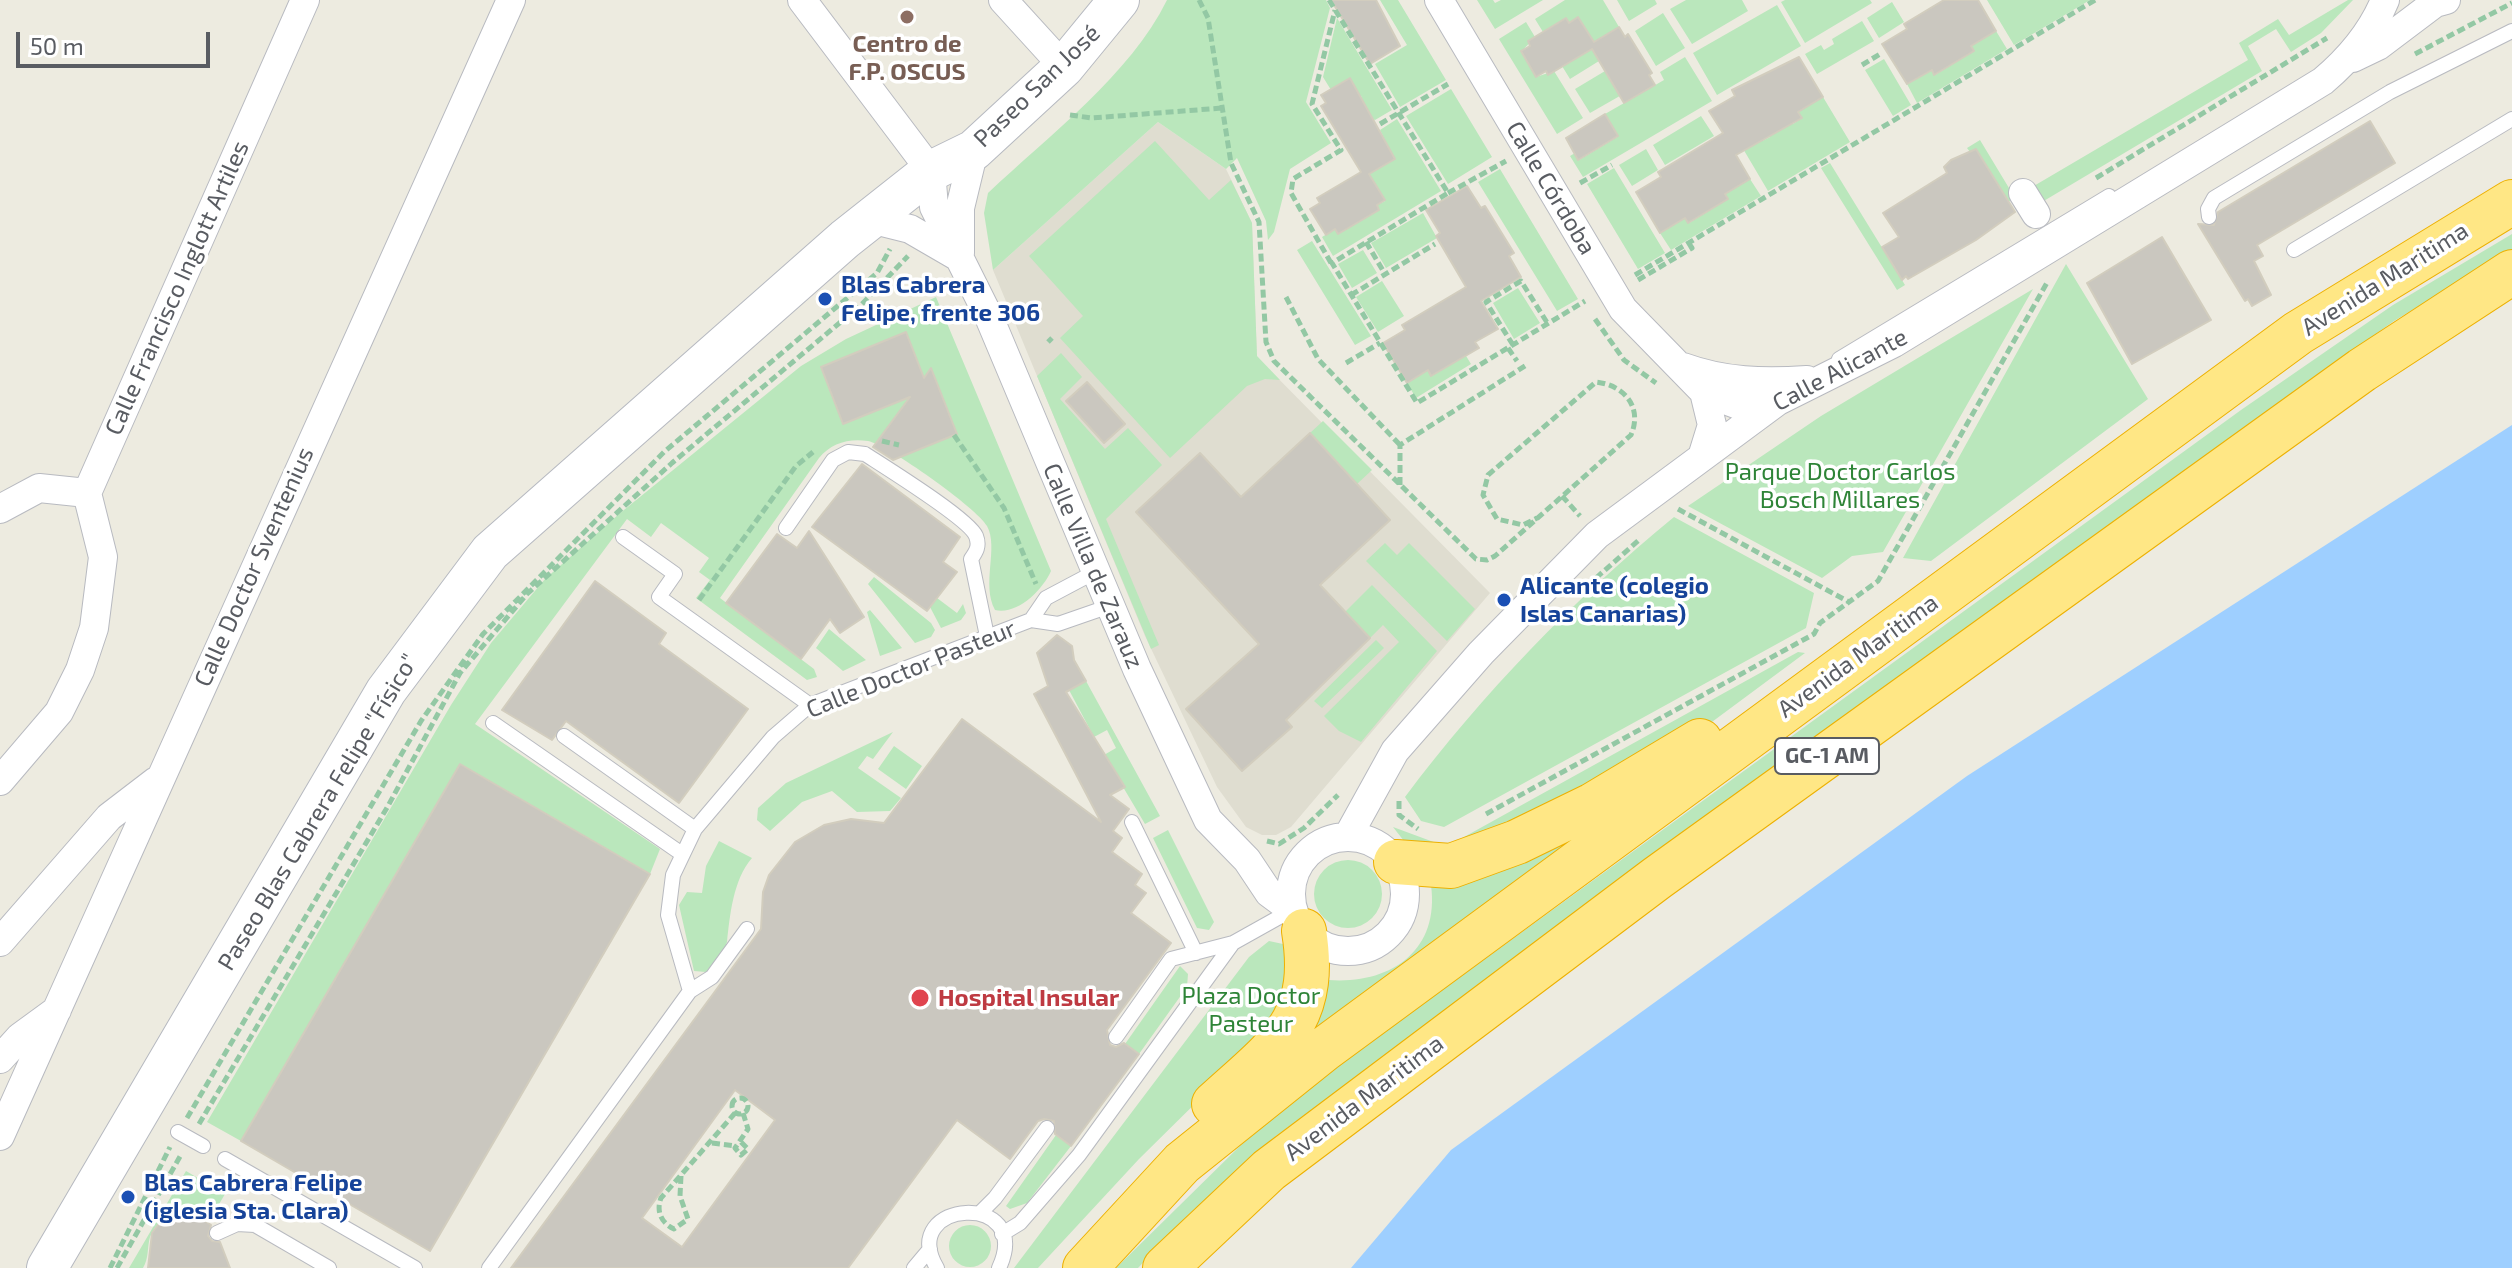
<!DOCTYPE html>
<meta charset="utf-8">
<style>
body{margin:0}
#map{position:relative;width:2512px;height:1268px;overflow:hidden;background:#edebe0;font-family:"Exo 2",sans-serif}
canvas{display:block}
.scale{position:absolute;left:16px;top:32px;width:194px;height:36px;box-sizing:border-box;border:4px solid #595c62;border-top:0;padding-left:10px;font-size:24px;line-height:28px;white-space:nowrap;color:#595c62;-webkit-text-stroke:6px #fff;paint-order:stroke}
</style>
<div id="map">
<canvas width="2512" height="1268"></canvas>
<div class="scale">50 m</div>
</div>
<script>
const context = document.querySelector('canvas').getContext('2d');
context.lineJoin = 'round';
function fill(path, color) { context.fillStyle = color; context.fill(path, 'evenodd'); }
function strokePath(path, color, width, dash) { context.strokeStyle = color; context.lineWidth = width; context.lineCap = dash ? 'butt' : 'round'; context.setLineDash(dash || []); context.stroke(path); }
function write(font, color, halo, rows, align = 'center') {
  context.font = font + ' "Exo 2",sans-serif'; context.lineWidth = 7; context.setLineDash([]); context.textBaseline = 'middle'; context.strokeStyle = halo; context.fillStyle = color; for (const [text, x, y, turn = 0] of rows) {
    context.save(); context.translate(x, y); context.rotate((+turn || 0) * Math.PI / 180); context.textAlign = isNaN(turn) ? turn : align; if (halo) context.strokeText(text, 0, 0); context.fillText(text, 0, 0); context.restore();
  }
}
fill(new Path2D(`
 M1158 122 1226 169 1252 223 1257 357 1490 593 1291 827 1276 835H1262L1246 827 1217 787 1145 636 993 270Z`), '#dfddd0');
fill(new Path2D(`
 M1167 0H1326L1330 8 1306 102 1331 143 1290 169 1274 232 1268 240 1266 221 1237 158 1226 169 1158 122 993 270 984 213 988 193C1049 135 1130 75 1167 0Z
 M1380 0H1398L1446 80 1400 107 1375 64 1407 45Z
 M1477 0H1493L1495 3 1501 0H1543L1495 29Z
 M1565 0H1603L1619 27 1594 42 1599 61 1570 79 1562 66 1594 42 1578 17 1569 23 1566 18 1543 32 1535 19Z
 M1617 0H1655L1657 4 1629 21Z
 M1686 0H1742L1748 11 1692 44 1670 9Z
 M1785 0H1870L1872 3 1805 43 1781 2Z
 M1987 0H2090L2014 45Z
 M2348 0H2353L2321 33 2291 52 2276 29 2248 46 2262 71 2037 205 2027 190 2248 60 2239 43 2278 19 2289 35Z
 M1892 2 1904 22 1879 38 1867 18Z
 M1777 5 1801 46 1717 95 1693 53Z
 M1663 13 1685 48 1656 66 1635 31Z
 M1337 18 1392 110 1375 120 1370 118 1361 96 1331 90 1323 77Z
 M1862 21 1874 41 1817 74 1805 54 1821 45 1824 50 1834 44 1832 39Z
 M1526 22 1535 37 1521 52 1536 77 1554 71 1583 118 1557 134 1499 39Z
 M1996 31 2007 49 1917 103 1907 84 1932 70 1935 75 1974 51 1971 46Z
 M1685 57 1712 101 1583 177 1570 156 1575 153 1579 160 1617 137 1605 114 1664 80 1660 72Z
 M1884 59 1911 105 1893 116 1865 70Z
 M1605 71 1625 93 1590 113 1575 89Z
 M1451 89 1492 157 1448 184 1406 116Z
 M1823 97 1850 142 1768 191 1742 147 1759 136 1762 141 1770 137 1768 132 1790 119 1793 124 1802 118 1798 112Z
 M1701 116 1714 136 1665 165 1653 145Z
 M1397 119 1441 191 1333 256 1322 237 1335 229 1338 234 1379 210 1377 205 1385 201 1369 174 1394 159 1380 130Z
 M1980 140 2015 198 2008 202 1967 148Z
 M1155 141 1209 200 1231 180 1252 223 1257 356 1280 380 1265 379 1247 386 1170 458 1060 338 1083 316 1029 256Z
 M1646 149 1658 170 1632 186 1619 165Z
 M1830 163 1905 285 1897 290 1821 168Z
 M1614 168 1665 253 1638 269 1587 184Z
 M1500 169 1578 299 1557 311 1478 182Z
 M1750 179 1761 196 1671 250 1660 233 1685 218 1689 223 1728 199 1725 194Z
 M1423 213 1437 238 1386 268 1371 243Z
 M2512 234V250L2394 321 2180 474 1276 1136 1189 1214 1138 1268H1116L1242 1144 1332 1070 2241 410 2393 305Z
 M1312 241 1371 336 1355 345 1297 250Z
 M1363 250 1377 273 1352 288 1338 264Z
 M2066 264 2148 399 1931 561 1903 558Z
 M1382 281 1404 316 1378 332 1356 297Z
 M1518 288 1540 323 1514 339 1493 303Z
 M2033 289 1883 552 1852 556 1822 578 1688 506 1821 416Z
 M936 297 1051 571C1042 591 1017 615 995 610 981 584 999 548 987 526 977 508 888 445 868 441 849 438 831 443 819 458L720 598 814 669 817 677 807 680 696 598 710 580 699 572 709 558 661 523 651 537 627 519 475 724 660 849 650 874 460 764 241 1141 207 1122 451 705 491 643 545 579 619 514 801 366 846 339Z
 M1463 351 1471 364 1416 398 1407 383 1428 370 1432 376Z
 M1061 353 1082 377 1060 399 1105 449 1128 428 1162 465 1106 519 1159 645 1151 649 1037 376Z
 M1323 421 1372 470 1357 484 1310 433Z
 M1674 517 1814 593 1806 628 1444 827 1421 821 1405 797C1483 693 1574 599 1674 517Z
 M1385 543 1397 555 1409 543 1475 609 1447 641 1366 561Z
 M874 577 931 623 935 630 931 637 915 643 868 584Z
 M1372 585 1437 651 1361 742 1339 731 1324 716 1399 642 1383 625 1370 638 1345 612Z
 M937 598 957 613 963 604 966 613 961 620 941 628 930 607Z
 M870 610 902 648 880 656 867 612Z
 M829 629 866 660 843 671 816 648Z
 M1376 640 1384 648 1322 708 1314 701Z
 M1798 652 1805 653 1693 736 1466 852 1404 841 1393 827 1439 844 1455 842Z
 M1086 681 1160 816 1145 824 1104 755 1116 748 1107 730 1094 737 1069 690Z
 M893 732 873 759 867 756 858 768 901 798 890 811 857 812 832 791 802 802 770 831 757 820 758 808 786 783Z
 M894 746 922 766 906 789 878 769Z
 M1622 807 1287 1050 1328 980C1392 985 1443 949 1430 879Z
 M1168 830 1214 922 1209 930 1197 928 1153 838Z
 M719 841 752 858C733 880 730 915 727 942 725 951 712 964 706 972L694 971 679 905 687 892 702 893 706 866Z
 M1314 894a34 34 0 1 1 68 0a34 34 0 1 1-68 0Z
 M1269 941 1283 944 1290 951 1295 1005 1139 1159 1038 1268H1014L1249 957Z
 M1180 966 1188 974 1187 987 1139 1054 1125 1044Z
 M1056 1135 1071 1146 1027 1203 1010 1209 1006 1206Z
 M186 1171 225 1194 208 1223C189 1207 160 1212 150 1237 147 1248 149 1258 143 1268H129Z
 M949 1246a21 21 0 1 1 42 0a21 21 0 1 1-42 0Z`), '#bae7bc');
fill(new Path2D(`
 M2512 425V1268H1351L1451 1150 1967 776Z`), '#9ecfff');
const building = new Path2D(`
 M1331 0H1376L1400 46 1370 64Z
 M1944 0H1978L1996 31 1971 46 1974 51 1934 75 1932 70 1907 84 1882 44 1907 29 1904 24Z
 M1578 17 1594 42 1619 27 1625 37 1628 34 1652 73 1649 75 1655 85 1624 103 1592 49 1548 75 1546 71 1536 77 1521 51 1530 46 1528 41 1566 18 1569 23Z
 M1799 57 1823 97 1798 112 1802 118 1736 155 1750 179 1725 194 1728 199 1688 223 1685 218 1660 233 1636 192 1661 177 1658 172 1723 133 1709 111 1735 96 1732 90Z
 M1350 78 1395 159 1369 174 1385 200 1377 205 1379 210 1338 234 1335 229 1326 235 1310 209 1320 203 1317 198 1361 172 1321 106 1326 103 1321 95Z
 M1605 114 1618 136 1578 160 1566 138Z
 M2370 121 2395 163 2257 245 2263 256 2254 261 2271 295 2252 306 2248 299 2245 301 2198 224 2214 225 2218 212Z
 M1976 149 2015 212 1976 240 1908 279 1906 276 1902 280 1882 247 1899 237 1883 213 1947 173 1944 167 1951 160Z
 M1467 186 1481 208 1485 206 1514 253 1509 256 1521 277 1481 301 1498 329 1475 342 1479 348 1431 376 1428 370 1407 383 1383 343 1405 330 1402 325 1466 287 1436 236 1440 233 1426 210Z
 M2162 237 2211 320 2132 364 2087 283Z
 M906 332 924 378 931 368 957 434 893 460 873 447 910 397 843 424 821 367Z
 M1087 382 1125 424 1104 443 1066 401Z
 M1310 433 1390 520 1320 585 1370 638 1286 720 1292 727 1242 771 1186 709 1259 644 1136 512 1200 453 1241 497Z
 M862 464 960 537 943 562 957 572 927 611 812 527Z
 M809 531 864 617 840 633 830 619 801 659 726 603 777 534 797 548Z
 M595 581 666 633 659 644 748 709 679 803 566 721 552 740 502 710Z
 M1057 635 1072 646 1074 660 1086 681 1066 692 1125 787 1110 795 1129 809 1113 831 1122 838 1112 852 1142 874 1135 885 1146 893 1131 913 1171 943 1107 1030 1110 1045 1116 1047 1124 1043 1139 1054 1071 1146 1055 1134 1054 1121 1044 1119 1038 1121 1010 1159 957 1120 848 1268H511L761 929 763 892 769 875 795 842 824 825 851 819 884 823 962 719 1101 822 1034 694 1048 686 1037 653ZM735 1090 775 1120 682 1247 642 1218Z
 M460 764 650 874 430 1251 241 1141Z
 M174 1214 198 1216 211 1225 208 1236 212 1241 220 1242 230 1268H148L152 1233 161 1221Z`);
fill(building, '#cac7bf');
strokePath(building, '#d2cdbe', 2);
const lane = new Path2D(`
 M2209 217 2208 209 2214 198 2390 92 2512 31
 M2294 250 2512 119
 M1839 359 2109 196
 M786 528 833 460 848 452 865 454C885 467 969 519 976 536 980 546 976 552 971 559L987 636
 M623 537 675 574 659 597 810 705
 M1031 620 1058 624 1110 606
 M493 723 682 854
 M564 736 695 829
 M1132 822 1196 953
 M690 991 712 977 747 929
 M1116 1037 1171 959 1233 943 1292 910
 M178 1132 203 1146
 M225 1159 415 1268
 M980 1213 995 1198 1047 1128
 M217 1233 237 1224 255 1225 329 1268
 M1002 1234 1020 1223 1079 1155 1233 943
 M489 1268 690 991 668 915 673 875 695 829 773 737 810 705 1031 620 1046 598 1095 572
 M914 1268 930 1249
 M937 1268C896 1199 1035 1190 999 1268`);
const street = new Path2D(`
 M802 0 931 171 934 207 989 317 1137 669 1208 820 1247 860 1269 893 1292 910
 M1003 0 1064 67
 M1439 0 1623 309 1704 392 1712 425 1703 454
 M2353 58 2378 46 2435 3 2446 0
 M2023 193 2036 214
 M870 219 910 229 960 258
 M960 253V208L974 150
 M1683 367C1724 382 1764 383 1807 380
 M1704 392 1746 408 1773 402
 M87 493 305 0
 M0 509 39 488 87 493
 M0 781 59 712 80 670 94 628 103 557 87 493
 M1348 836 1395 751 1481 653 1597 535 1778 401 1894 343 2323 81C2349 59 2372 32 2385 0
 M1291 894a57 57 0 1 1 114 0a57 57 0 1 1-114 0Z
 M0 942 109 817 156 781
 M0 1059 20 1037 57 1010
 M0 1136 511 0`);
const secondary = new Path2D(`
 M47 1268 386 691 490 552 845 239 931 171 974 150 1064 67 1119 0`);
const highway = new Path2D(`
 M1396 862 1451 866 1517 842 1593 805 1700 741
 M1214 1104C1276 1047 1319 1023 1304 931
 M1085 1268 1182 1163 1323 1050 2298 333 2512 202
 M1165 1268 1269 1170 1657 878 2362 370 2512 272`);
strokePath(lane, '#b8bac0', 16);
strokePath(street, '#b8bac0', 30);
strokePath(secondary, '#b6b9c0', 42);
strokePath(highway, '#edb000', 46);
strokePath(new Path2D(`
 M1199 0 1208 18 1231 163 1259 222 1266 342 1274 361 1476 559 1487 560 1495 556 1631 435C1643 407 1624 385 1596 382L1488 475 1483 495 1497 519 1523 525 1537 518
 M1329 0 1448 193 1332 263 1417 403 1585 301
 M2415 54 2512 3
 M1862 65 1880 54
 M1070 115 1092 118 1222 108
 M1380 124 1448 84
 M2096 178 2327 38
 M1580 183 1612 165
 M1448 193 1506 161
 M1366 242 1385 274
 M1331 263 1291 193 1293 179 1341 150 1312 104 1335 10
 M1635 275 2095 0
 M1638 280 1692 248 1688 242
 M1351 295 1435 244
 M1286 297 1318 359 1400 445
 M1595 319 1624 360 1656 383
 M1048 342 1052 338
 M1513 345 1486 302 1521 281 1548 324
 M1508 348 1517 361
 M1346 363 1380 343
 M954 435 1004 508 1036 584
 M882 441 899 445
 M1400 485V445L1528 364
 M1562 496 1580 516
 M1678 509 1849 602 1878 581 2048 281
 M1596 578 1639 540
 M699 600 796 466 813 452
 M1399 801V815L1418 829
 M1486 814 1814 634 1820 623 1849 602
 M1267 841 1279 844 1304 828 1338 795
 M732 1106a8 8 0 1 1 16 0a8 8 0 1 1-16 0Z
 M187 1118 421 721 483 634 664 452 877 273 890 249
 M199 1124 388 806 460 673 527 594 672 463 861 305 908 256
 M741 1142 748 1149 741 1155 735 1148 748 1129 743 1113
 M712 1143 736 1146
 M681 1176 680 1196 688 1219 674 1229C661 1223 656 1211 661 1198L735 1113
 M110 1268 170 1147
 M117 1268 182 1153`), '#93c8a4', 5, [8, 4]);
strokePath(lane, '#fff', 14);
strokePath(street, '#fff', 28);
strokePath(secondary, '#fff', 40);
strokePath(highway, '#ffe785', 44);
for (const [x, y, r, color] of [
 [907,17,8,"#8d6e63"],
 [825,299,8,"#1a4fb4"],
 [1504,600,8,"#1a4fb4"],
 [920,998,10,"#e0444e"],
 [128,1197,8,"#1a4fb4"]
]) { const dot = new Path2D(); dot.arc(x, y, r, 0, 2 * Math.PI); context.fillStyle = color; context.fill(dot); strokePath(dot, '#fff', 3); }
for (const [x, y, w] of [
 [1827,756,104]
]) { const box = new Path2D(); box.roundRect(x - w / 2, y - 18, w, 36, 6); context.fillStyle = '#fff'; context.fill(box); strokePath(box, '#595c62', 2); }
write('bold 22px', '#595c62', null, [
 ["GC-1 AM",1827,756]
]);
write('bold 24px', '#785e54', '#fff', [
 ["Centro de",907,44],
 ["F.P. OSCUS",907,72]
]);
write('24px', '#595c62', '#fff', [
 ["Paseo San José",1037,86,-44],
 ["Calle Córdoba",1551,188,59],
 ["Avenida Maritima",2385,279,-32],
 ["Calle Francisco Inglott Artiles",177,288,-66],
 ["Calle Alicante",1840,370,-28],
 ["Calle Villa de Zarauz",1093,566,67],
 ["Calle Doctor Sventenius",254,567,-66],
 ["Avenida Maritima",1858,656,-36],
 ["Calle Doctor Pasteur",911,669,-22],
 ["Paseo Blas Cabrera Felipe \"Físico\"",318,812,-59],
 ["Avenida Maritima",1364,1098,-37]
]);
write('bold 24px', '#164399', '#fff', [
 ["Blas Cabrera",841,285],
 ["Felipe, frente 306",841,313],
 ["Alicante (colegio",1520,586],
 ["Islas Canarias)",1520,614],
 ["Blas Cabrera Felipe",144,1183],
 ["(iglesia Sta. Clara)",144,1211]
], 'left');
write('24px', '#2e8437', '#fff', [
 ["Parque Doctor Carlos",1840,472],
 ["Bosch Millares",1840,500],
 ["Plaza Doctor",1251,996],
 ["Pasteur",1251,1024]
]);
write('bold 24px', '#be3a42', '#fff', [
 ["Hospital Insular",938,998]
], 'left');
</script>
